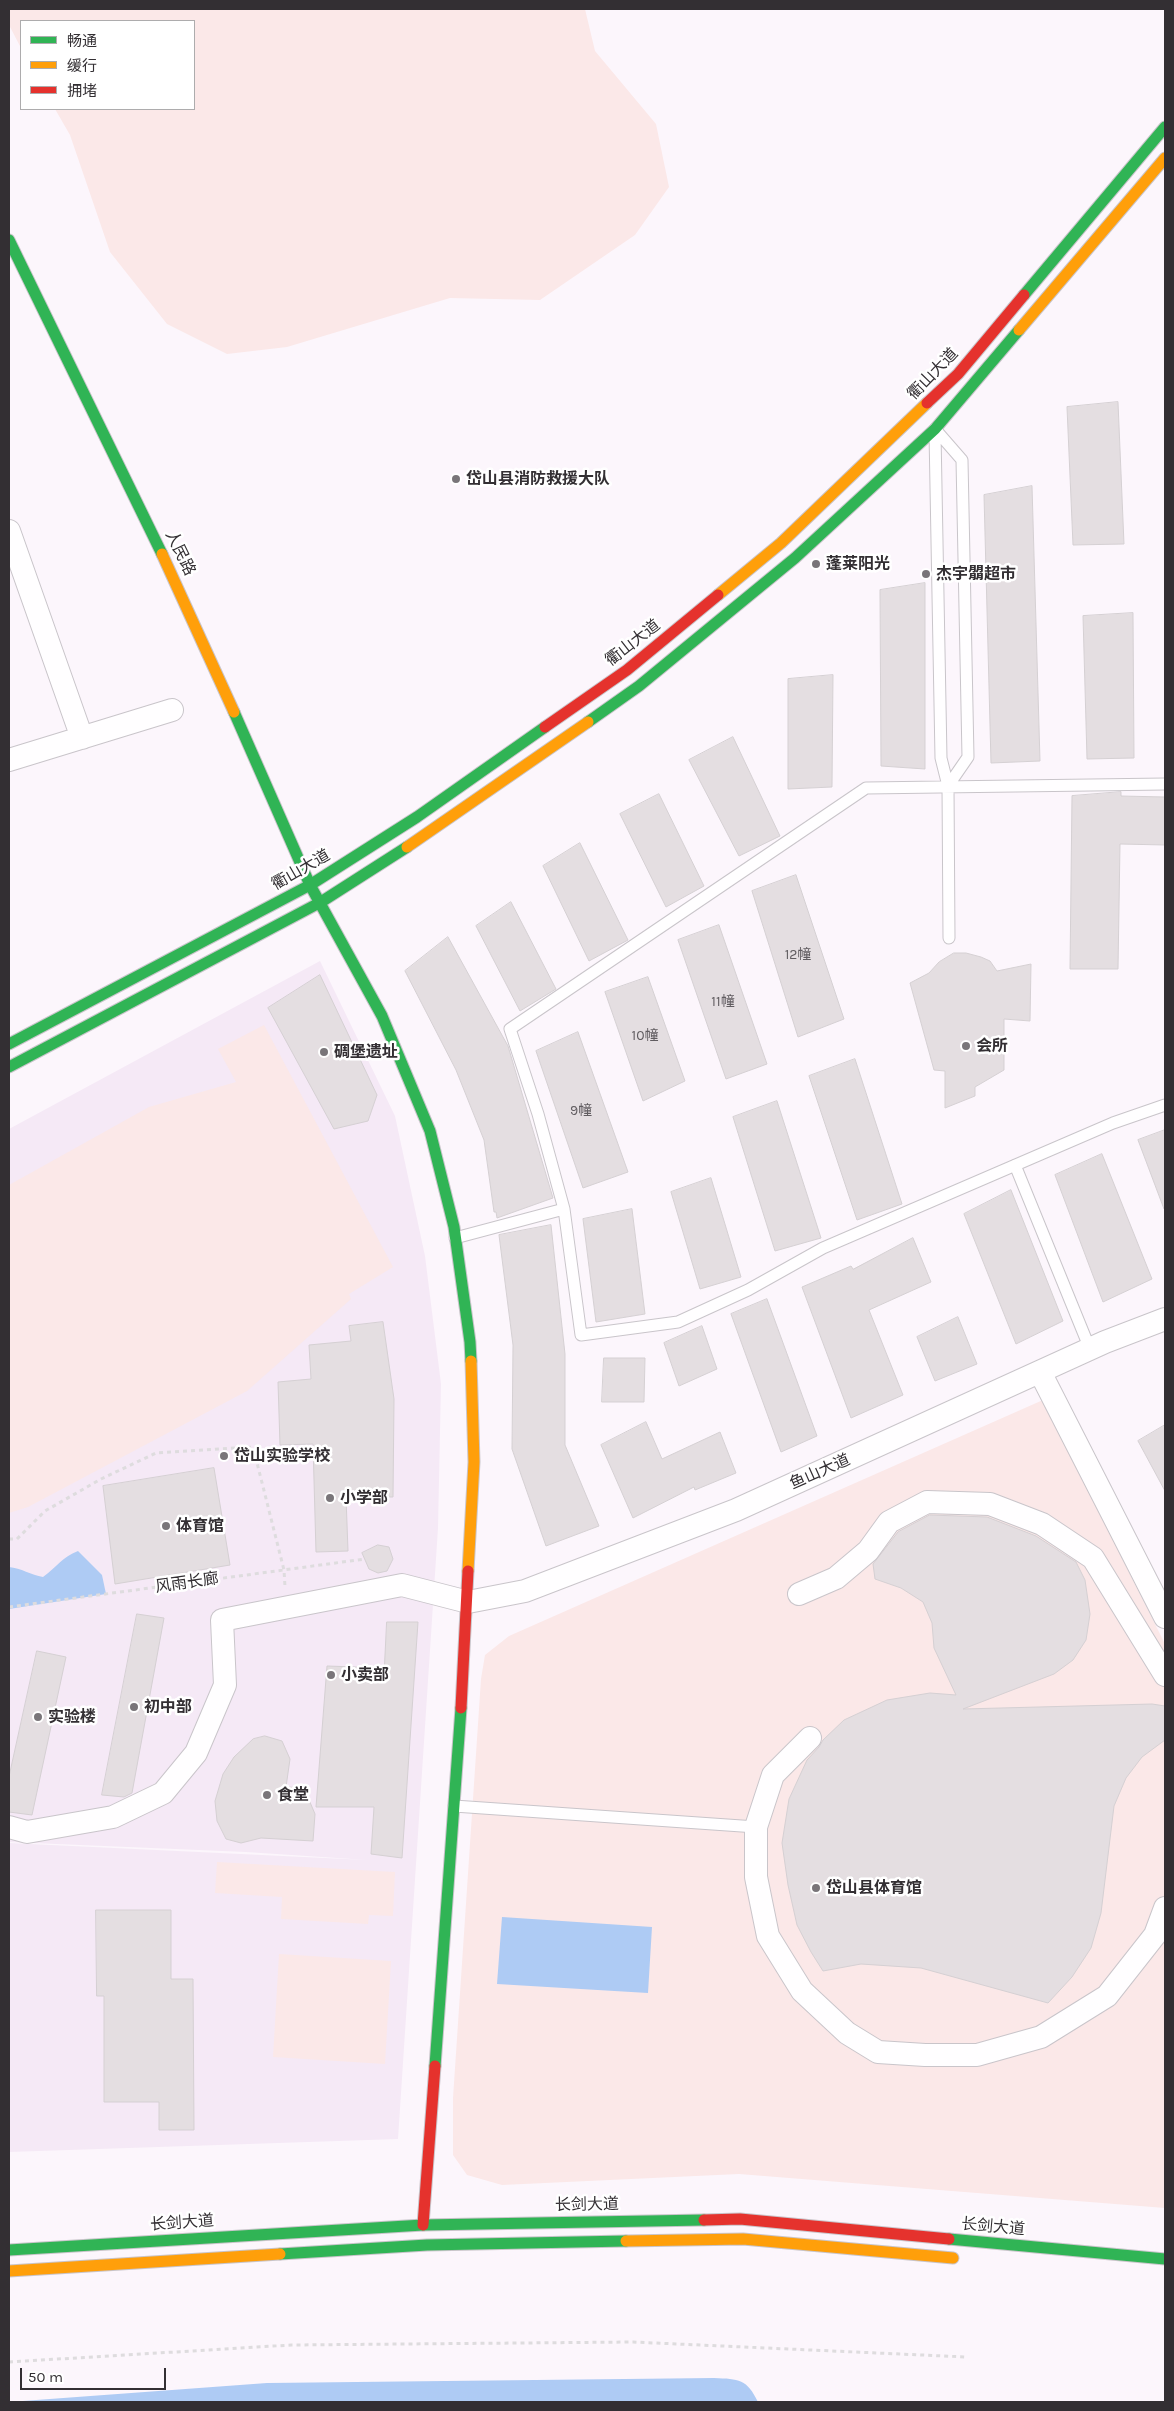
<!DOCTYPE html>
<meta charset="utf-8">
<style>
body{margin:0}
#map{position:relative;width:1174px;height:2411px;overflow:hidden;background:#fcf6fc;font-family:Karla,"Noto Sans SC",sans-serif}
canvas{display:block}
.frame{position:absolute;inset:0;border:10px solid #332f33;pointer-events:none}
.legend{position:absolute;left:20px;top:20px;width:175px;height:90px;box-sizing:border-box;background:#fff;border:1px solid #adacad;margin:0;padding:6px 9px;list-style:none;font-size:15px;color:#332f33}
.legend li{display:flex;align-items:center;gap:10px;height:25px}
.legend b{width:25px;border:1px solid #adacad}
.scale{position:absolute;left:20px;top:2368px;width:146px;height:22px;box-sizing:border-box;border:2px solid #332f33;border-top:0;padding-left:6px;font-size:15px;line-height:18px;white-space:nowrap;color:#332f33;-webkit-text-stroke:4px #fff;paint-order:stroke}
</style>
<div id="map">
<canvas width="1174" height="2411"></canvas>
<div class="frame"></div>
<ul class="legend">
<li><b style="height:6px;background:#30b455"></b>畅通</li>
<li><b style="height:6px;background:#ff9f0a"></b>缓行</li>
<li><b style="height:6px;background:#e5322d"></b>拥堵</li>
</ul>
<div class="scale">50 m</div>
</div>
<script>
const context = document.querySelector('canvas').getContext('2d');
context.lineJoin = 'round';
function fill(path, color) { context.fillStyle = color; context.fill(path, 'evenodd'); }
function strokePath(path, color, width, dash) { context.strokeStyle = color; context.lineWidth = width; context.lineCap = dash ? 'butt' : 'round'; context.setLineDash(dash || []); context.stroke(path); }
function write(font, color, halo, rows, align = 'center') {
  context.font = font + ' Karla,"Noto Sans SC",sans-serif'; context.lineWidth = 5; context.setLineDash([]); context.textBaseline = 'middle'; context.strokeStyle = halo; context.fillStyle = color; for (const [text, x, y, turn = 0] of rows) {
    context.save(); context.translate(x, y); context.rotate((+turn || 0) * Math.PI / 180); context.textAlign = isNaN(turn) ? turn : align; if (halo) context.strokeText(text, 0, 0); context.fillText(text, 0, 0); context.restore();
  }
}
fill(new Path2D(`
 M320 961 395 1116 425 1256 441 1384 438 1528 398 2139 9 2152V1843L367 1860 246 1852 9 1842V1129Z`), '#f5e9f6');
fill(new Path2D(`
 M9 9H585L595 51 656 124 669 187 635 235 540 300 450 298 287 347 227 354 167 324 110 252 70 135 55 109H194V21H21V48L9 25Z
 M264 1025 393 1267 349 1294 351 1299 247 1391 28 1507 9 1513V1185L149 1107 236 1082 218 1049Z
 M1043 1400 1165 1644V2208L739 2174 502 2185 467 2175 453 2155V2098L481 1679 485 1655 509 1636Z
 M217 1862 395 1872 393 1916 369 1915 368 1924 281 1919 282 1897 215 1893Z
 M279 1954 391 1961 385 2064 273 2057Z`), '#fbe8e8');
fill(new Path2D(`
 M78 1551 102 1575 106 1594 9 1609V1567C21 1568 31 1575 43 1577 57 1567 62 1557 78 1551Z
 M502 1917 652 1927 648 1993 497 1984Z
 M714 2378C739 2379 747 2379 758 2402H9L267 2383Z`), '#aecbf4');
const building = new Path2D(`
 M1118 402 1124 544 1073 545 1067 407Z
 M1032 486 1040 761 991 763 984 495Z
 M925 583V769L881 766 880 590Z
 M1133 613 1134 758 1087 759 1083 616Z
 M833 675 832 787 788 789V679Z
 M733 737 780 836 739 856 689 760Z
 M1121 792V796L1165 797V845L1120 844 1118 969H1070L1072 796Z
 M659 794 704 886 666 907 620 814Z
 M580 843 628 940 589 961 543 866Z
 M796 875 844 1019 798 1037 752 891Z
 M511 902 556 989 520 1011 476 926Z
 M719 925 767 1064 726 1079 678 940Z
 M448 937 508 1046 553 1198 497 1218 496 1212H494L484 1140 456 1070 405 971Z
 M954 953H966L981 957 990 961 997 971 1031 964 1030 1021 1004 1019V1070L975 1087V1096L945 1108V1071L934 1070 910 983 929 973 939 962Z
 M320 975 377 1095 368 1121 334 1129 268 1008Z
 M648 977 685 1081 643 1101 605 992Z
 M578 1032 628 1172 583 1188 536 1051Z
 M855 1059 902 1204 857 1220 809 1076Z
 M777 1101 821 1238 775 1251 733 1117Z
 M1165 1130V1208L1164 1209 1138 1140Z
 M1102 1154 1152 1279 1103 1302 1055 1175Z
 M711 1178 741 1277 700 1289 671 1192Z
 M1011 1190 1063 1321 1016 1344 964 1214Z
 M632 1209 645 1314 596 1322 583 1219Z
 M551 1225 565 1354V1445L599 1526 546 1546 512 1449 513 1345 499 1235Z
 M913 1238 931 1282 869 1310 903 1395 851 1418 802 1287 851 1266 853 1269Z
 M767 1299 817 1436 781 1452 731 1314Z
 M958 1317 977 1364 935 1381 917 1337Z
 M383 1322 394 1399 393 1497H346L348 1551 316 1552 313 1444 280 1445 278 1382 311 1379 309 1345 351 1341 349 1326Z
 M702 1326 717 1369 679 1386 664 1343Z
 M604 1358H645L644 1402H602Z
 M646 1422 662 1459 720 1432 736 1473 695 1490 694 1487 633 1518 601 1445Z
 M1165 1425V1491L1138 1441Z
 M214 1468 230 1565 115 1584 103 1486Z
 M930 1515 987 1517 1036 1536 1076 1562 1085 1580 1090 1614 1086 1640 1073 1660 1054 1674 963 1709 1152 1704 1165 1706V1740L1142 1757 1126 1778 1114 1806 1101 1913 1091 1948 1072 1977 1048 2003 921 1968 861 1964 823 1971 811 1952 797 1925 788 1885 782 1843 789 1799 807 1760 819 1747 823 1740 844 1720 887 1700 930 1693 956 1695 934 1648 932 1623 923 1602 901 1588 875 1579 873 1564 898 1532Z
 M378 1545 389 1547 393 1559 387 1571 378 1573 369 1569 362 1553Z
 M137 1614 164 1618 132 1793 124 1797 102 1795Z
 M387 1622H418L402 1858 371 1854 374 1807H316L327 1666 384 1668Z
 M37 1651 66 1657 32 1815 9 1812V1777Z
 M265 1736 282 1741 290 1759 286 1787 304 1788 315 1814 313 1841 261 1838 241 1843 226 1839 217 1821 215 1801 223 1774 234 1757 253 1739Z
 M96 1910H171V1979H193L194 2130H159V2102H104V1996H97Z`);
fill(building, '#e4dee1');
strokePath(building, '#d5d0d3', 1);
const lane = new Path2D(`
 M935 429 962 460 968 757 948 786
 M935 433 941 758 948 786 949 938
 M1165 784 866 788 510 1029 538 1114 564 1209 581 1335 678 1322 748 1290 823 1248 1113 1123 1165 1105
 M1015 1165 1090 1349
 M455 1238 564 1209
 M454 1806 756 1827`);
const street = new Path2D(`
 M9 531 82 738
 M9 760 172 710
 M1040 1372 1165 1617
 M799 1594 836 1578 868 1551 889 1522 927 1502 990 1504 1042 1524 1093 1558 1165 1675
 M810 1738 773 1775 756 1827V1877L768 1936 802 1991 847 2033 878 2052 925 2055H977L1041 2037 1107 1996 1155 1935 1165 1908
 M9 1827 27 1832 113 1817 163 1793 196 1753 225 1685 222 1620 402 1585 468 1602 525 1591 736 1510 1105 1342 1165 1319`);
const fast = new Path2D(`
 M9 240 162 554
 M1024 295 1165 127
 M234 712 310 885 382 1016 430 1131 454 1227 470 1342 471 1361
 M588 722 639 686 795 558 935 429 1019 330
 M9 1044 310 885 417 817 545 727
 M9 1067 321 902 407 847
 M435 2066 461 1708
 M949 2239 1165 2259
 M9 2250 423 2225 704 2220
 M280 2254 427 2245 626 2241`);
const slow = new Path2D(`
 M1019 330 1165 158
 M162 554 234 712
 M718 595 781 543 927 403
 M407 847 588 722
 M468 1571 474 1462 471 1361
 M626 2241 743 2239 953 2258
 M9 2271 280 2254`);
const jam = new Path2D(`
 M927 403 958 374 1024 295
 M545 727 627 670 718 595
 M461 1708 468 1571
 M704 2220 740 2219 949 2239
 M423 2225 435 2066`);
strokePath(lane, '#c9c5ca', 13);
strokePath(street, '#c9c5ca', 24);
strokePath(fast, '#c9c5ca', 13);
strokePath(slow, '#c9c5ca', 13);
strokePath(jam, '#c9c5ca', 13);
strokePath(new Path2D(`
 M9 1539H17L45 1511 101 1479 156 1453 253 1447 284 1570 285 1587
 M9 1607 365 1559
 M9 2362 291 2345 633 2342 966 2357`), '#dedcde', 3, [4, 4]);
strokePath(lane, '#fffeff', 11);
strokePath(street, '#fffeff', 22);
strokePath(fast, '#30b455', 11);
strokePath(slow, '#ff9f0a', 11);
strokePath(jam, '#e5322d', 11);
for (const [x, y, r, color] of [
 [456,479,5,"#797579"],
 [816,564,5,"#797579"],
 [926,574,5,"#797579"],
 [966,1046,5,"#797579"],
 [324,1052,5,"#797579"],
 [224,1456,5,"#797579"],
 [330,1498,5,"#797579"],
 [166,1526,5,"#797579"],
 [331,1675,5,"#797579"],
 [134,1707,5,"#797579"],
 [38,1717,5,"#797579"],
 [267,1795,5,"#797579"],
 [816,1888,5,"#797579"]
]) { const dot = new Path2D(); dot.arc(x, y, r, 0, 2 * Math.PI); context.fillStyle = color; context.fill(dot); strokePath(dot, '#fff', 2); }
write('14px', '#605c60', null, [
 ["12幢",798,955],
 ["11幢",723,1002],
 ["10幢",645,1036],
 ["9幢",581,1111]
]);
write('16px', '#332f33', '#fff', [
 ["衢山大道",933,374,-46],
 ["人民路",180,553,64],
 ["衢山大道",633,643,-38],
 ["衢山大道",301,870,-30],
 ["鱼山大道",820,1472,-24],
 ["风雨长廊",187,1583,-8],
 ["长剑大道",587,2205,-1],
 ["长剑大道",182,2223,-4],
 ["长剑大道",993,2227,5]
]);
write('bold 16px', '#332f33', '#fff', [
 ["岱山县消防救援大队",466,479],
 ["蓬莱阳光",826,564],
 ["杰宇朤超市",936,574],
 ["会所",976,1046],
 ["碉堡遗址",334,1052],
 ["岱山实验学校",234,1456],
 ["小学部",340,1498],
 ["体育馆",176,1526],
 ["小卖部",341,1675],
 ["初中部",144,1707],
 ["实验楼",48,1717],
 ["食堂",277,1795],
 ["岱山县体育馆",826,1888]
], 'left');
</script>
